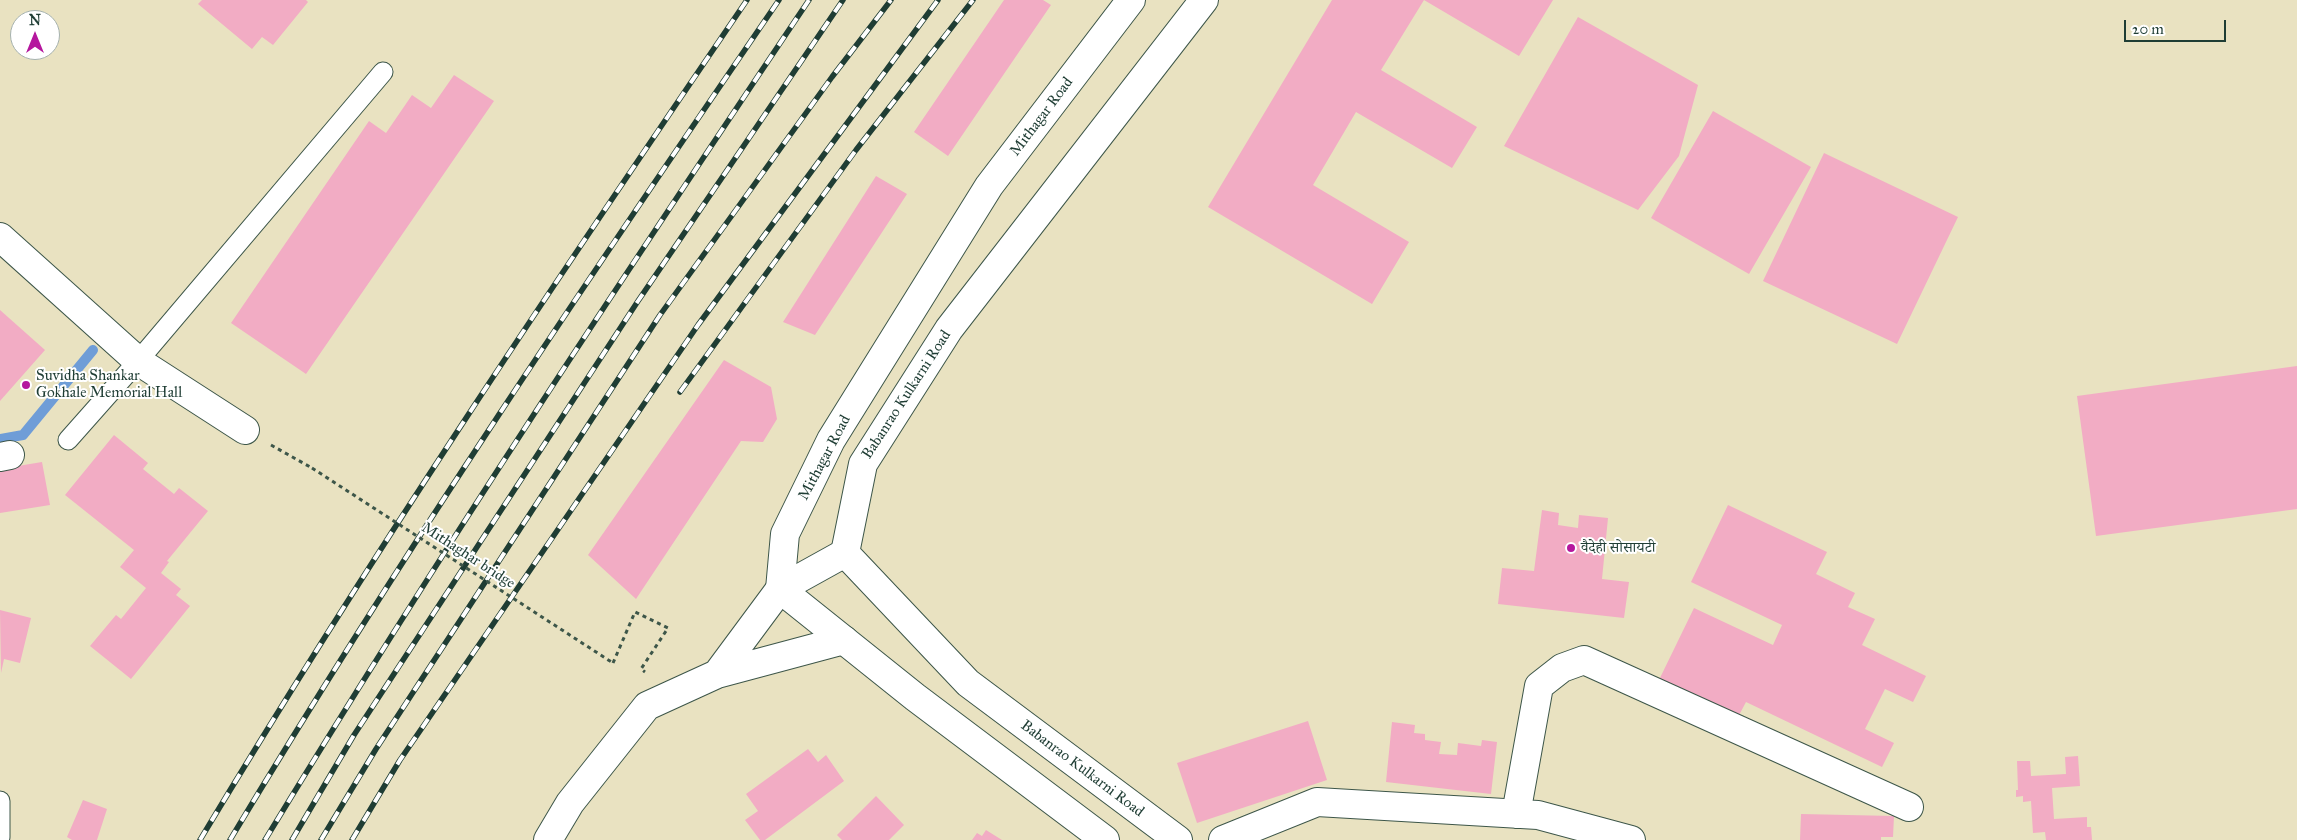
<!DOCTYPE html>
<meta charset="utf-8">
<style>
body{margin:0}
#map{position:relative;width:2297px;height:840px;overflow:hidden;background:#e9e2c1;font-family:"IM FELL Great Primer",serif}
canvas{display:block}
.north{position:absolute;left:10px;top:10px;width:50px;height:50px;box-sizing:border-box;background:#fff;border:1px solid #a5b1ae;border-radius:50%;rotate:0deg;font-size:14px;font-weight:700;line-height:20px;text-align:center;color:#1f3d34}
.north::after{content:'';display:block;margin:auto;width:18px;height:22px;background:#b5179e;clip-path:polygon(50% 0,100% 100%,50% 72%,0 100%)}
.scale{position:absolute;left:2124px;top:20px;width:102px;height:22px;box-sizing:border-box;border:2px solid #1f3d34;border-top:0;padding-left:6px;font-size:15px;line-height:18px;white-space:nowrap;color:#1f3d34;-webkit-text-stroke:4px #fff;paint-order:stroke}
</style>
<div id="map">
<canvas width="2297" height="840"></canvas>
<div class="north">N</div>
<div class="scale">20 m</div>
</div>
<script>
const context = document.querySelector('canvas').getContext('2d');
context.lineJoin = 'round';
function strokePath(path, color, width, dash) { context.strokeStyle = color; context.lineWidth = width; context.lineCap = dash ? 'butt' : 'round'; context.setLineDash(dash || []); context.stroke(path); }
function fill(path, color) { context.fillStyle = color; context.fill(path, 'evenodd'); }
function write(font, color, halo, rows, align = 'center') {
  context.font = font + ' "IM FELL Great Primer","Noto Serif Devanagari",serif'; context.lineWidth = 4; context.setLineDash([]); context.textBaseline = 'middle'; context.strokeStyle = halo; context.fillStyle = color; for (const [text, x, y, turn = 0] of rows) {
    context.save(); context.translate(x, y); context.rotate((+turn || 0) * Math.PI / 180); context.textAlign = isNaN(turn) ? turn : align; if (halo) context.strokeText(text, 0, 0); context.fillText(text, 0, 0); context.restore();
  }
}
strokePath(new Path2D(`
 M0 439 23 435 93 350`), '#6f9dd7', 10);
fill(new Path2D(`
 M202 0H306L308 2 273 45 262 37 252 49 198 4Z
 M1004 0H1043L1051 5 948 156 914 132Z
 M1332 0H1553L1519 56 1424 0 1381 70 1477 127 1452 168 1356 112 1313 185 1409 242 1372 304 1208 207Z
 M1578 17 1698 85 1679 156 1638 210 1504 146Z
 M454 75 494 101 306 374 231 323 369 121 386 133 412 95 431 108Z
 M1713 111 1811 167 1749 274 1651 218Z
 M1824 153 1958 217 1897 344 1763 281Z
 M876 176 907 194 815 335 783 322Z
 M0 310 45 350 0 401Z
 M724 360 771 387 777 419 763 442 741 441 636 599 588 555Z
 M2297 366V509L2096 536 2077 396Z
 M114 435 148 463 143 469 174 494 179 488 208 511 167 561 169 562 161 573 181 589 176 595 190 606 131 679 90 646 116 615 121 619 146 588 120 567 134 550 65 495Z
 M42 462 50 505 0 513V469Z
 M1728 505 1827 552 1816 574 1855 593 1848 607 1875 619 1862 645 1926 676 1913 702 1885 689 1865 729 1894 743 1882 767 1746 702 1737 719 1658 682 1694 608 1773 645 1782 625 1691 582Z
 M1542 510 1559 513 1558 525 1578 528 1579 515 1608 518 1602 579 1629 582 1624 618 1498 604 1502 568 1534 571Z
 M0 610 31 618 20 663 4 659 1 673Z
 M1308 721 1327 780 1197 823 1177 763Z
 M1392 722 1415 725 1414 733 1425 734V740L1441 742 1439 754 1457 755 1458 743 1481 746 1482 740 1497 742 1491 794 1386 782Z
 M808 749 818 762 826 755 844 781 765 840H760L745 820 758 811 746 794Z
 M2078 756 2080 786 2052 788 2054 819 2087 817V827H2091L2092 840H2046L2045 832 2033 833 2031 801 2023 802V796L2016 797V790H2018L2017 761H2030L2031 776 2066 774 2065 757Z
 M876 796 904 825 889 840H842L837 835Z
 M83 800 107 809 97 840H72L67 837Z
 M1801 814 1894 816 1893 837H1881V840H1800Z
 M986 830 1002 840H972L977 833 982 836Z`), '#f2acc4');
const service = new Path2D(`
 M68 440 138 361 383 72
 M0 801V837`);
const minor = new Path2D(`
 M0 237 138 361 245 430
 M0 457 10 455
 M717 674 780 589 845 553
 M1516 814 1539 686 1562 668 1584 660 1909 807
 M548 840 570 803 647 706 717 674 844 640
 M1223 840 1317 802 1538 815 1631 840`);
const tertiary = new Path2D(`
 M1105 840 915 697 780 589 785 534 831 440 989 186 1131 0
 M1178 840 968 683 845 553 863 464 949 329 1204 0`);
strokePath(service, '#3d5649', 21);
strokePath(minor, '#3d5649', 30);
strokePath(tertiary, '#3d5649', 30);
strokePath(new Path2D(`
 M271 445 312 468
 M613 663 635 612 668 628 641 669 645 672`), '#3d5649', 3, [4, 4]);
strokePath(service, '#fff', 19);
strokePath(minor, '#fff', 28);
strokePath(tertiary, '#fff', 28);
const rail = new Path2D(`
 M680 392 856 150 973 0
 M200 840C372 553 559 276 747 0
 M230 840C402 553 590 276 779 0
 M265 840C438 555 623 277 809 0
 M292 840 354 735 638 301 843 0
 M321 840 376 749 660 315 832 77 891 0
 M352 840 400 760 698 325 938 0`);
strokePath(rail, '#1f3d34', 5.5);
strokePath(rail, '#fff', 4, [11]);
strokePath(new Path2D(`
 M312 468 613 663`), '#3d5649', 3, [4, 4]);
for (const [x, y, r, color] of [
 [26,385,5,"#b5179e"],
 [1571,548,5,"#b5179e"]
]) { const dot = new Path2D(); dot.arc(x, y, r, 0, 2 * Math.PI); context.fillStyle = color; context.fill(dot); strokePath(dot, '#fff', 2); }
write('15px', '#1f3d34', '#fff', [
 ["Mithagar Road",1042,117,-53],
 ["Babanrao Kulkarni Road",907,395,-57],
 ["Mithagar Road",825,458,-62],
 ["Mithaghar bridge",468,556,33],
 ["Babanrao Kulkarni Road",1082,769,37]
]);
write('15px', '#1f3d34', '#fff', [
 ["Suvidha Shankar",36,376],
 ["Gokhale Memorial Hall",36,393],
 ["वैदेही सोसायटी",1581,548]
], 'left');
</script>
